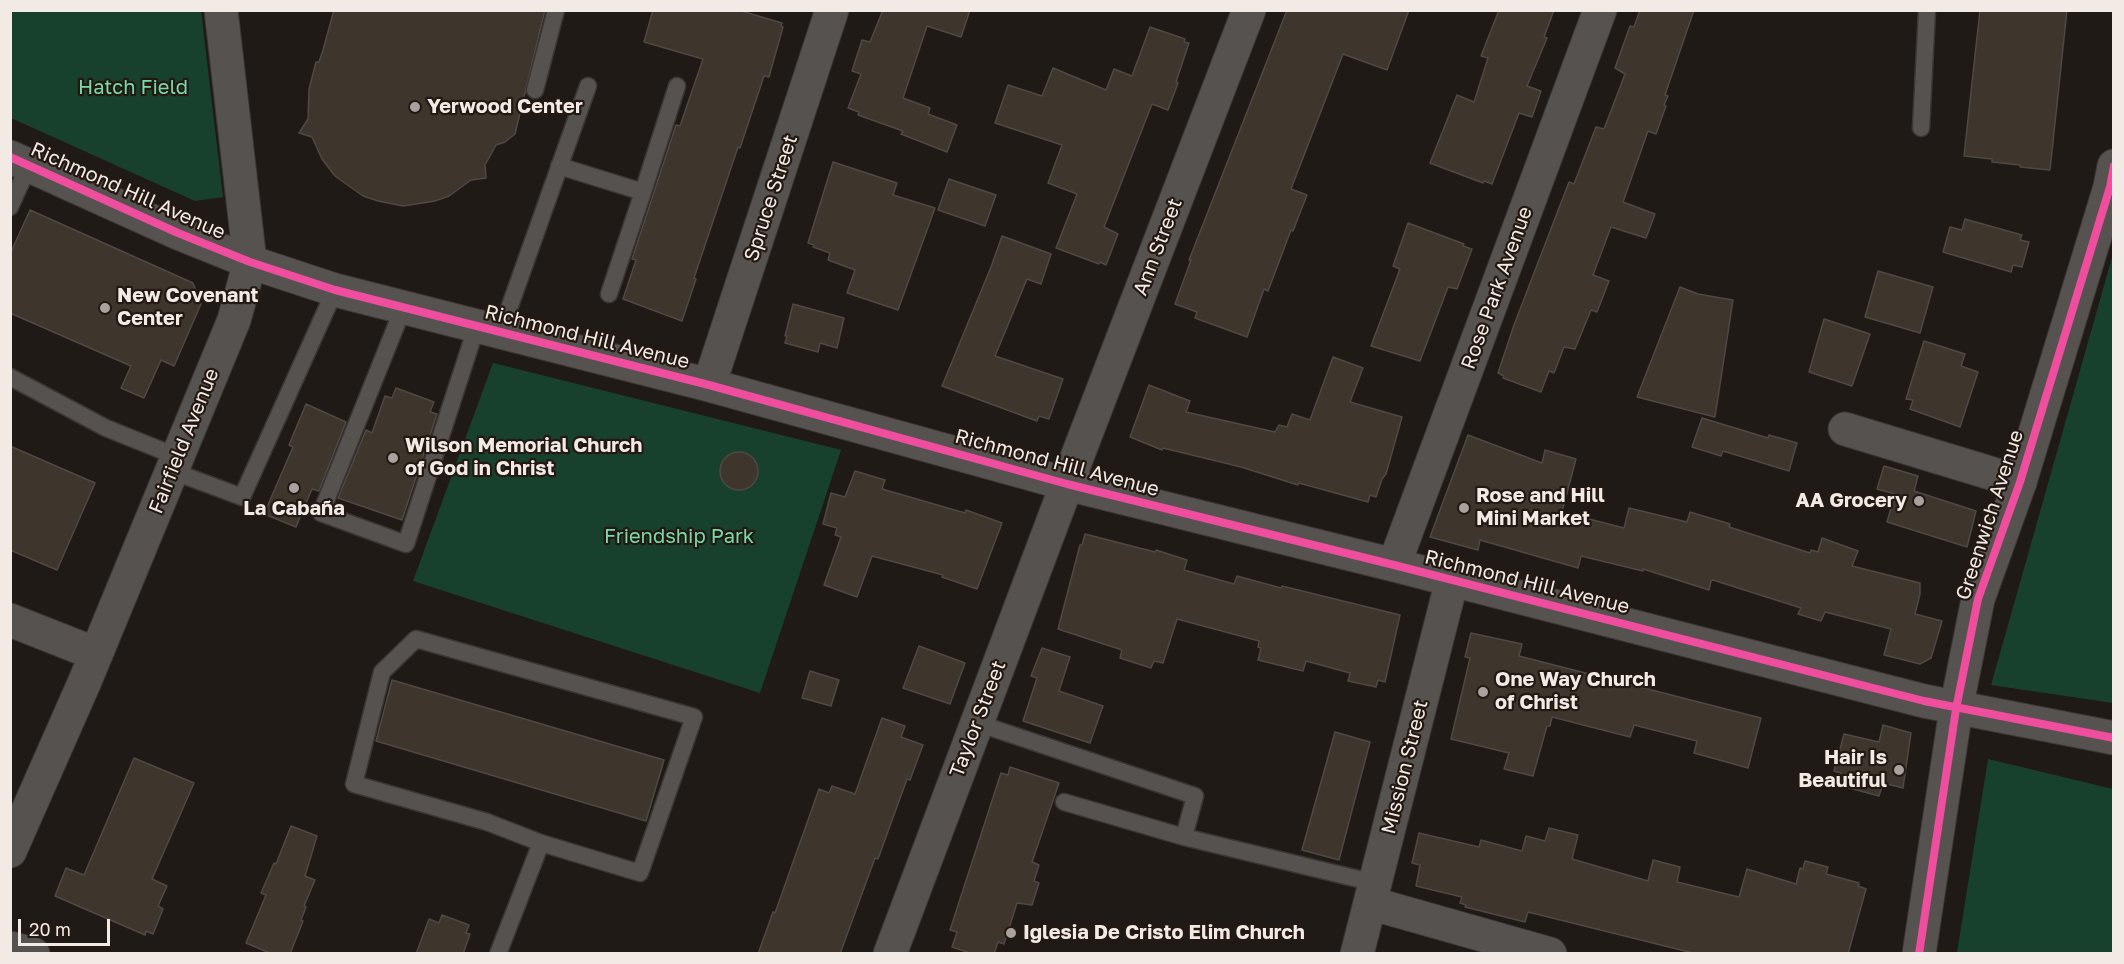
<!DOCTYPE html>
<meta charset="utf-8">
<style>
body{margin:0}
#map{position:relative;width:2124px;height:964px;overflow:hidden;background:#201a16;font-family:"Golos Text",sans-serif}
canvas{display:block}
.frame{position:absolute;inset:0;border:12px solid #f2eae5;pointer-events:none}
.scale{position:absolute;left:18px;top:919px;width:92px;height:27px;box-sizing:border-box;border:3px solid #f2eae5;border-top:0;padding-left:8px;font-size:18px;line-height:21px;white-space:nowrap;color:#f2eae5;-webkit-text-stroke:4px #241912;paint-order:stroke}
</style>
<div id="map">
<canvas width="2124" height="964"></canvas>
<div class="frame"></div>
<div class="scale">20 m</div>
</div>
<script>
const context = document.querySelector('canvas').getContext('2d');
context.lineJoin = 'round';
function fill(path, color) { context.fillStyle = color; context.fill(path, 'evenodd'); }
function strokePath(path, color, width, dash) { context.strokeStyle = color; context.lineWidth = width; context.lineCap = dash ? 'butt' : 'round'; context.setLineDash(dash || []); context.stroke(path); }
function write(font, color, halo, rows, align = 'center') {
  context.font = font + ' "Golos Text",sans-serif'; context.lineWidth = 4.5; context.setLineDash([]); context.textBaseline = 'middle'; context.strokeStyle = halo; context.fillStyle = color; for (const [text, x, y, turn = 0] of rows) {
    context.save(); context.translate(x, y); context.rotate((+turn || 0) * Math.PI / 180); context.textAlign = isNaN(turn) ? turn : align; if (halo) context.strokeText(text, 0, 0); context.fillText(text, 0, 0); context.restore();
  }
}
fill(new Path2D(`
 M11 10 201 11 223 197 195 201 11 118Z
 M2113 254V703L1991 685Z
 M493 363 841 450 760 693 413 581Z
 M1988 759 2113 789V953H1957Z`), '#18412d');
const building = new Path2D(`
 M334 10H545L515 134 505 142 496 145 485 165 486 178 471 180 449 196 435 201 403 206 378 201 363 196 335 176 322 159 312 137 299 133 308 119 309 89 316 62H319L323 50Z
 M653 10H738L782 23 781 26 783 27 769 77 764 76 740 148 738 147 694 278 696 279 682 321 623 299 636 260 632 259 676 125 680 126 703 59 644 42Z
 M883 10H970L961 37 927 26 903 98 930 108 928 114 957 125 947 152 901 134 903 131 858 115 859 112 848 108 861 74 852 71 862 40 870 42Z
 M1287 10H1409L1387 70 1343 54 1291 189 1307 195 1293 231 1291 230 1268 291 1264 289 1247 337 1195 318 1197 312 1175 304 1191 260H1189Z
 M1499 10H1554L1544 37 1547 38 1527 86 1541 91 1532 117 1519 113 1492 184 1484 181 1483 183 1430 163 1457 95 1474 102 1488 58 1481 56Z
 M1640 10H1694L1665 95 1668 96 1664 105 1666 106 1656 134 1648 131 1623 202 1655 214 1646 238 1611 227 1593 275 1609 281 1597 312 1591 310 1575 349 1564 347 1554 373 1549 371 1541 392 1503 378 1504 376 1498 373 1514 325 1569 182 1574 184 1596 127 1604 129 1625 74 1615 68 1630 26 1634 27Z
 M1980 10H2067L2050 170 2020 167V165L1992 162V159L1964 156Z
 M1150 27 1185 39 1184 42 1189 43 1176 82 1178 83 1168 110 1152 104 1104 227 1118 234 1106 265 1100 262 1099 264 1056 248 1077 194 1048 183 1062 145 995 123 1008 85 1042 96 1053 68 1106 90 1114 69 1132 76Z
 M833 162 897 183 893 195 935 208 898 310 847 293 855 270 828 260 830 253 813 247 814 245 808 243Z
 M949 179 996 195 985 226 938 210Z
 M30 210 193 283 201 304 174 366 161 360 144 398 121 388 131 366 10 313V254Z
 M1965 219 2022 235 2020 240 2029 242 2022 267 2013 265 2011 272 1943 252 1950 227 1962 230Z
 M1408 223 1464 244 1463 246 1472 249 1457 289 1448 287 1420 361 1371 346 1400 269 1393 266Z
 M1002 236 1051 254 1041 284 1027 279 995 356 1063 379 1049 419 1039 416 1037 421 942 386 991 267Z
 M1878 271 1933 287 1920 333 1865 317Z
 M1680 287 1698 294 1733 300 1715 417 1637 397Z
 M793 304 844 318 837 348 820 343 818 352 785 343 787 336H785Z
 M1824 319 1870 334 1852 386 1809 372Z
 M1924 341 1965 354 1961 366 1978 372 1960 427 1910 409 1913 400 1906 399Z
 M1333 357 1363 368 1350 402 1402 417 1386 474 1382 479 1376 497 1370 495 1368 502 1299 483 1298 485 1241 467 1163 448 1162 450 1130 437 1149 385 1190 401 1186 412 1275 432 1279 425 1287 427 1292 414 1310 420Z
 M396 388 434 402 430 412 437 414 402 520 338 498 366 430 372 433 385 396 392 398Z
 M306 404 346 422 319 491 312 489 296 527 264 514 293 447 289 445Z
 M1702 418 1768 438 1769 435 1797 443 1789 471 1723 451 1721 456 1692 447Z
 M1468 435 1542 463 1545 450 1576 459 1562 512 1624 528 1629 508 1687 522 1690 512 1730 524 1729 527 1810 553 1811 550 1818 552 1822 538 1858 551 1852 566 1920 583V594L1915 614 1942 621 1931 658 1920 664 1884 655 1891 629 1825 612 1821 621 1798 614 1801 608 1713 580 1711 581 1709 590 1643 569V571L1581 556 1578 568 1480 540 1478 550 1430 537Z
 M10 446 95 483 57 570 10 550Z
 M720 471a19 19 0 1 1 38 0a19 19 0 1 1-38 0Z
 M1884 466 1918 476 1914 491 1976 511 1967 547 1887 522 1895 494 1877 489Z
 M855 471 885 480 882 489 965 513 966 510 1002 523 977 589 942 577 943 575 872 556 857 597 824 585 841 537 835 535 837 528 823 524 831 493 845 497Z
 M1085 534 1155 552 1156 550 1187 560 1184 570 1234 584 1237 576 1281 588 1282 586 1400 615 1385 682 1378 680 1376 687 1348 681 1350 673 1306 661 1303 671 1258 660 1261 648 1258 647 1259 641 1177 619 1163 663 1154 661 1151 668 1120 658 1122 650 1058 629 1080 545H1082Z
 M1471 633 1522 644 1519 656 1761 718 1748 768 1694 753 1697 741 1634 725 1630 737 1552 717 1550 726H1547L1533 776 1504 769 1509 753 1451 739 1470 658 1465 657Z
 M919 646 965 663 950 704 903 688Z
 M1042 648 1070 657 1059 691 1103 706 1090 743 1023 721 1037 678 1031 676Z
 M810 671 839 680 831 706 802 698Z
 M392 680 664 760 646 821 376 741Z
 M882 718 905 726 901 737 923 745 910 780 907 779 878 859 875 858 840 954H758L773 912 775 913 819 789 829 793 832 786 855 794Z
 M1883 725 1911 733 1903 788 1883 783 1879 796 1838 785 1841 773 1834 771 1844 734 1879 742Z
 M1335 732 1370 742 1339 860 1302 850Z
 M134 758 194 783 152 879 167 886 158 906 163 909 153 934 146 931 145 935 55 896 66 868 84 875Z
 M1010 767 1059 783 1032 862 1039 865 1034 881 1039 883 1032 905 1017 903 1004 944 998 942 994 954H973L952 947 957 932 950 930 1001 773 1008 775Z
 M291 826 317 836 305 876 315 880 304 906 306 907 301 920 303 921 290 954H272L246 943 266 895 261 893 274 863 276 864Z
 M1549 828 1578 835 1572 859 1648 881 1653 860 1680 867 1677 882 1739 897 1747 869 1796 884 1800 868 1803 869 1805 861 1828 867 1826 874 1859 883 1858 886 1866 889 1848 954H1697L1528 912 1525 922 1465 907 1466 905 1460 903 1462 897 1416 886 1420 865 1412 863 1419 833 1479 847 1481 840 1522 851 1526 836 1545 841Z
 M442 915 469 925 466 933 470 934 463 954H416L429 919 439 923Z`);
fill(building, '#3e362c');
strokePath(building, '#4e4945', 1.5);
const service = new Path2D(`
 M535 90 556 10
 M1921 128 1927 10
 M559 166 643 192 677 86
 M10 207 29 165
 M609 294 643 192
 M404 306 321 513 406 544 477 325
 M501 331 588 86
 M10 377 106 428 178 457
 M172 471 242 497 335 290
 M416 639 694 717 640 873 541 843 487 822 354 784 382 672Z
 M977 723 1195 796 1184 837
 M1064 802 1184 837 1375 883
 M498 954 541 843`);
const minor = new Path2D(`
 M10 157 178 233 250 262 335 290 709 385 1067 484 1394 565 1924 701 2114 738
 M709 385 832 10
 M1845 429 2020 482
 M1394 565 1600 10
 M10 620 96 654
 M1370 903 1550 954
 M10 948 33 954
 M890 954 1079 452 1249 10
 M1357 954 1452 580`);
const secondary = new Path2D(`
 M10 851 85 681 234 320 250 262 221 10
 M1919 954 1956 709 1978 599 2020 482 2110 187 2114 166`);
strokePath(service, '#3b3634', 19);
strokePath(minor, '#3b3634', 35);
strokePath(secondary, '#3b3634', 35);
strokePath(service, '#56524f', 16);
strokePath(minor, '#56524f', 33);
strokePath(secondary, '#56524f', 33);
strokePath(new Path2D(`
 M10 157 178 233 250 262 335 290 709 385 1067 484 1394 565 1924 701 2114 738
 M1919 954 1956 709 1978 599 2020 482 2110 187 2114 166`), '#ef4d9e', 8);
for (const [x, y, r, color] of [
 [415,107,6,"#a8a19d"],
 [105,308,6,"#a8a19d"],
 [393,458,6,"#a8a19d"],
 [294,488,6,"#a8a19d"],
 [1919,501,6,"#a8a19d"],
 [1464,508,6,"#a8a19d"],
 [1483,692,6,"#a8a19d"],
 [1899,770,6,"#a8a19d"],
 [1011,933,6,"#a8a19d"]
]) { const dot = new Path2D(); dot.arc(x, y, r, 0, 2 * Math.PI); context.fillStyle = color; context.fill(dot); strokePath(dot, '#241912', 2); }
write('20px', '#77daa9', '#241912', [
 ["Hatch Field",133,88],
 ["Friendship Park",679,537]
]);
write('bold 20px', '#f2eae5', '#241912', [
 ["Yerwood Center",427,107],
 ["New Covenant",117,296],
 ["Center",117,319],
 ["Wilson Memorial Church",405,446],
 ["of God in Christ",405,469],
 ["Rose and Hill",1476,496],
 ["Mini Market",1476,519],
 ["AA Grocery",1907,501,"right"],
 ["La Cabaña",294,509,"center"],
 ["One Way Church",1495,680],
 ["of Christ",1495,703],
 ["Hair Is",1887,758,"right"],
 ["Beautiful",1887,781,"right"],
 ["Iglesia De Cristo Elim Church",1023,933]
], 'left');
write('20px', '#f2eae5', '#241912', [
 ["Richmond Hill Avenue",128,191,24],
 ["Spruce Street",771,198,-72],
 ["Ann Street",1158,247,-69],
 ["Rose Park Avenue",1497,288,-70],
 ["Richmond Hill Avenue",587,337,14],
 ["Fairfield Avenue",184,441,-68],
 ["Richmond Hill Avenue",1057,463,15],
 ["Greenwich Avenue",1990,515,-72],
 ["Richmond Hill Avenue",1527,582,14],
 ["Taylor Street",978,719,-69],
 ["Mission Street",1405,767,-76]
]);
</script>
